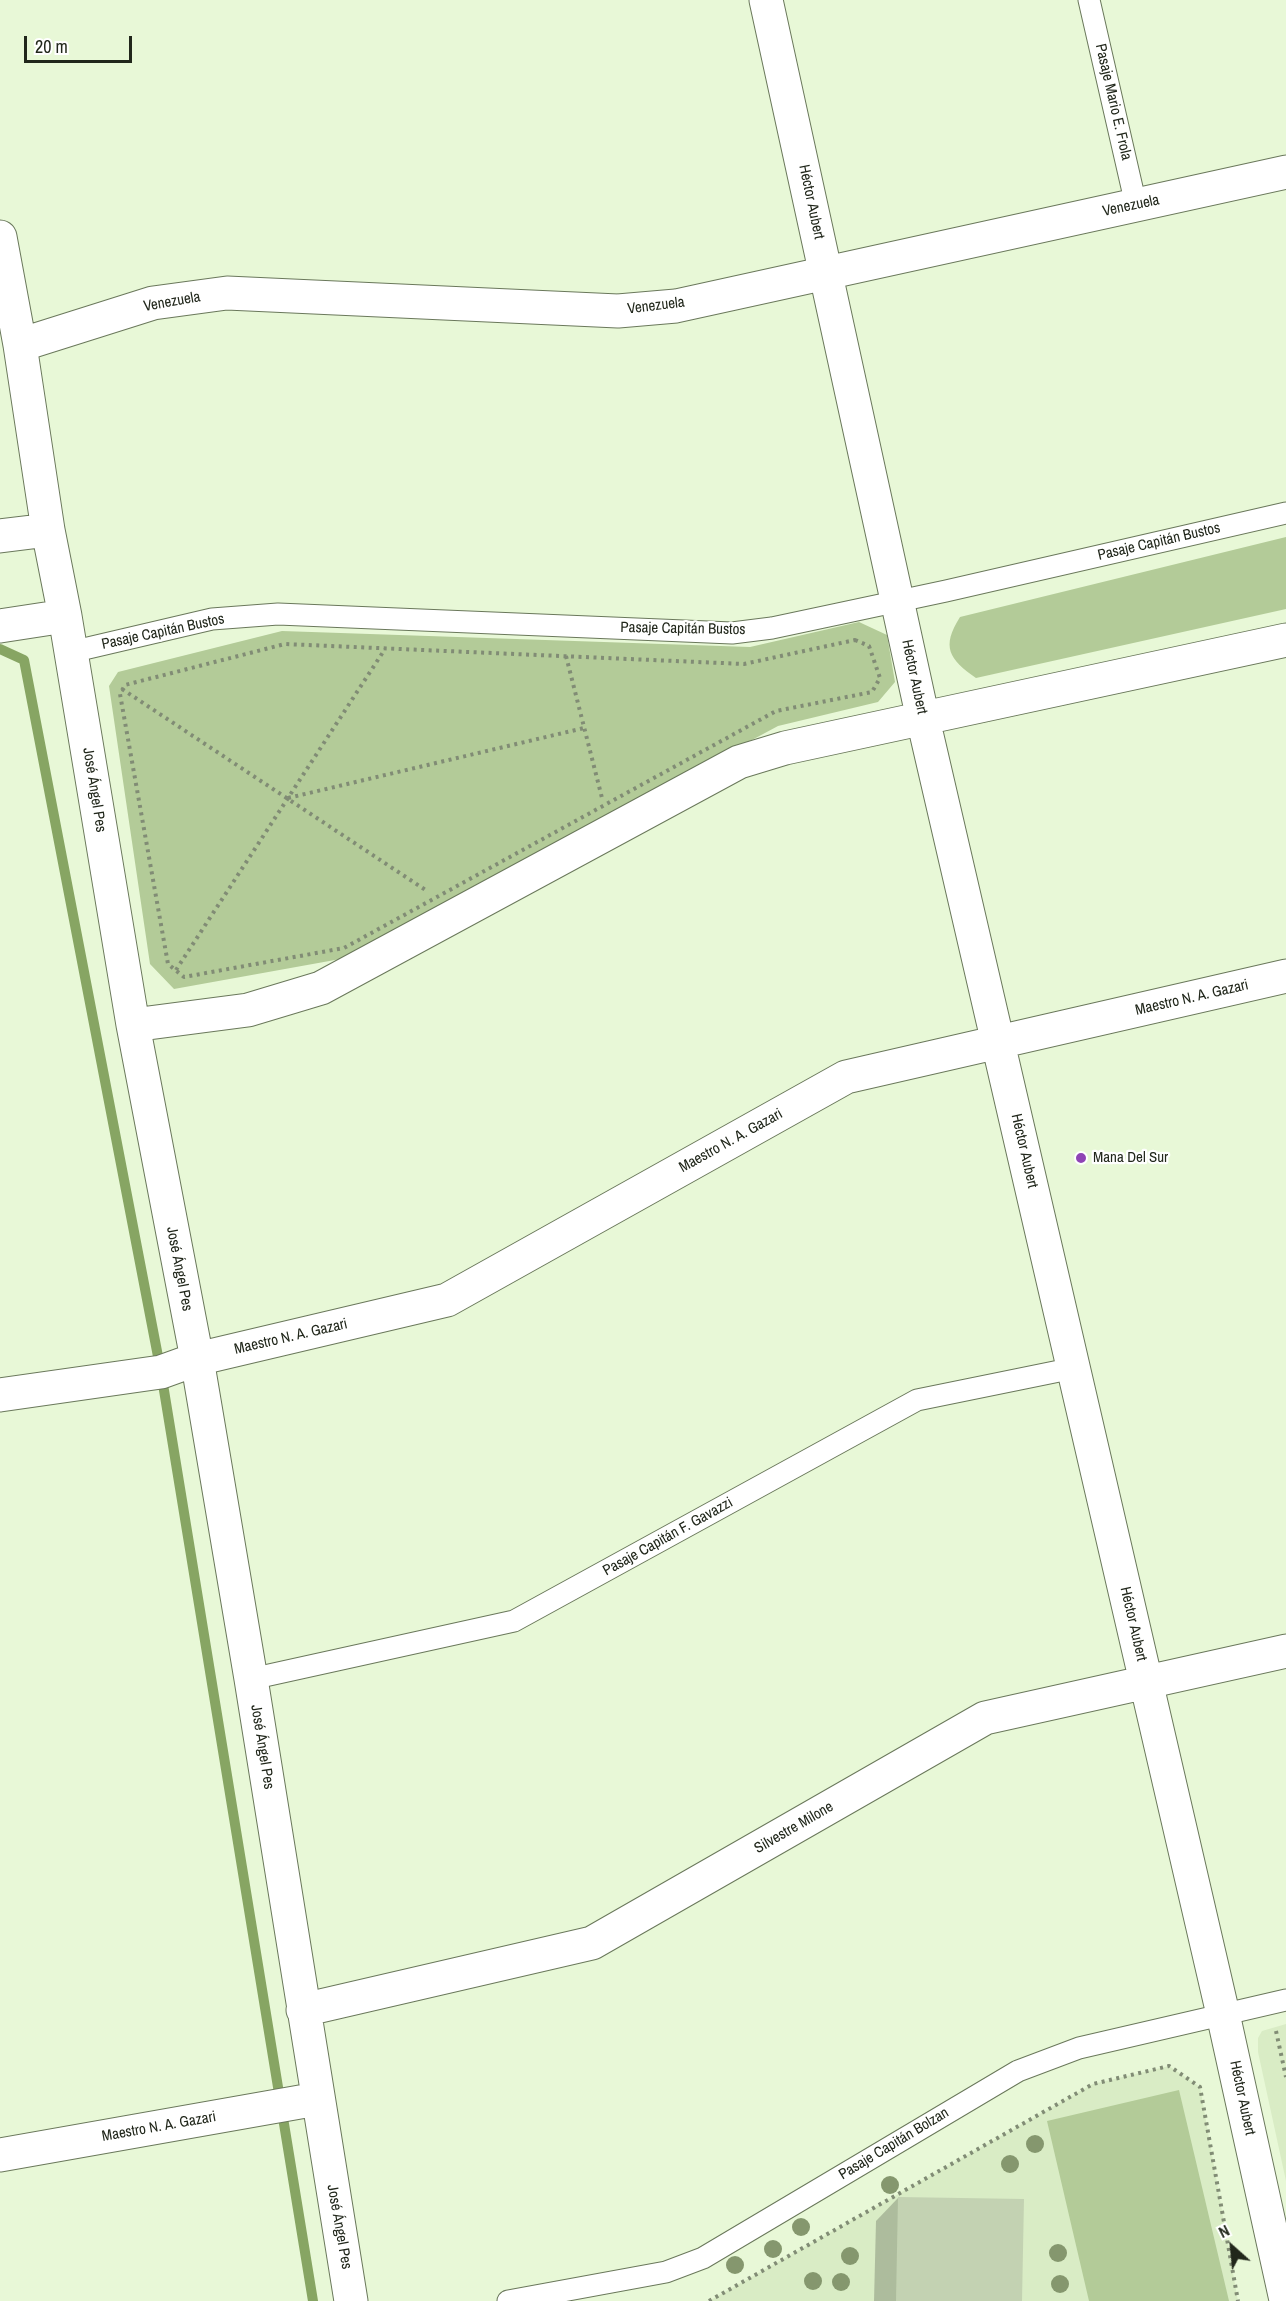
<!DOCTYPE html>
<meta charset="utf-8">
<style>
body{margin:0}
#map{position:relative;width:1286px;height:2301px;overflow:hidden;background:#e8f8d7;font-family:"Archivo Narrow",sans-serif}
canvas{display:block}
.north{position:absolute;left:1202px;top:2217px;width:60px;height:60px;-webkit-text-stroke:4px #fff;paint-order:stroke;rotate:333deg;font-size:16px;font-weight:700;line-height:24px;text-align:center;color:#21271b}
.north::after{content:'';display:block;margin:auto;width:21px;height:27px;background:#21271b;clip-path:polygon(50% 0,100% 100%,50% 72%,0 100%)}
.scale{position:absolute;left:24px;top:36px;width:108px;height:27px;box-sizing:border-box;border:3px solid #21271b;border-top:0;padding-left:8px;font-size:18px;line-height:21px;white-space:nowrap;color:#21271b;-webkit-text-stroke:4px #fff;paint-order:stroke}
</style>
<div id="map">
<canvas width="1286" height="2301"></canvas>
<div class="north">N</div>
<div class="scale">20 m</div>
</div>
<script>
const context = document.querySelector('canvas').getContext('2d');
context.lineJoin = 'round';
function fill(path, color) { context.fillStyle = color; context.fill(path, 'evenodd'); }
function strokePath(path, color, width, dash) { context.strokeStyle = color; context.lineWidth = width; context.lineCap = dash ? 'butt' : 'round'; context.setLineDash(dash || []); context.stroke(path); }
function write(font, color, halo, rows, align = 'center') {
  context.font = font + ' "Archivo Narrow",sans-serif'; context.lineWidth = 4.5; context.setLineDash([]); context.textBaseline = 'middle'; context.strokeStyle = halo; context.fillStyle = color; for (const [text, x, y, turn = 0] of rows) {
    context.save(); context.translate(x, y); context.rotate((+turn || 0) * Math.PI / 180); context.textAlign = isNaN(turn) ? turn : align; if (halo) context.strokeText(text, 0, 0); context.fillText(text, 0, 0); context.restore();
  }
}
fill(new Path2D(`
 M1286 2024V2181L1258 2052V2038L1262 2031Z
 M1169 2066 1200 2087 1238 2301H709L1093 2084Z`), '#d9ecc5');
fill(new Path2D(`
 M1286 537V609L976 678C949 659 941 647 960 617Z
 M859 622 887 635 895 682 878 702 778 726 346 958 174 989 150 964 109 686 118 672 282 631 750 647Z
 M1179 2090 1229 2301H1089L1047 2121Z`), '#b3cb98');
fill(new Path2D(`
 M898 2198 1020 2301H874L876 2221Z`), '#0003');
strokePath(new Path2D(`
 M0 649 24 660 161 1372 313 2301`), '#87a563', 10);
fill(new Path2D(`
 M898 2197 1024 2199 1022 2301H896Z`), '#c3d2b2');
const lane = new Path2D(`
 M1089 0 1136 205
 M71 652 212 619 278 614 732 633 772 628 946 591 1286 513
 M251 1679 514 1621 917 1400 1074 1368
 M508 2301 666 2272 703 2258 1018 2071 1079 2048 1286 2000`);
const street = new Path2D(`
 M766 0 923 719 1223 2014 1286 2300
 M0 237 20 345 48 530 65 616 133 1025 197 1359 251 1679 351 2301
 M20 345 153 303 227 293 618 311 676 306 1286 172
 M0 536 48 530
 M0 626 65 616
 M133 1025 248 1010 321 988 739 762 785 748 1286 640
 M0 1395 161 1372 197 1359 447 1300 846 1077 1286 976
 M303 2010 592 1943 985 1718 1286 1651
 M0 2155 317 2099`);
strokePath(lane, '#6a785b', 23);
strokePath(street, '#6a785b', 35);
strokePath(new Path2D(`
 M855 640 869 646 880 678 872 692 776 711 344 948 184 977 168 964 120 694 125 685 285 644 744 664Z
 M566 656 602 798
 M122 689 427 891
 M288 798 584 728
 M176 970 385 649
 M1276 2031 1286 2077
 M709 2301 1093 2084 1169 2066 1200 2087 1238 2301`), '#818c75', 4, [3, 4.5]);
strokePath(lane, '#fff', 21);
strokePath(street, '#fff', 33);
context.fillStyle = '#85976e';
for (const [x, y] of [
 [1035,2144],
 [1010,2164],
 [890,2185],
 [801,2227],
 [773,2249],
 [1058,2253],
 [850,2256],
 [735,2265],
 [813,2281],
 [841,2282],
 [1060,2284]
]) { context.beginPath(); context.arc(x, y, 9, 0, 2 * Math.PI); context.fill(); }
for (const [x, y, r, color] of [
 [1081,1158,6,"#8f44b5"]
]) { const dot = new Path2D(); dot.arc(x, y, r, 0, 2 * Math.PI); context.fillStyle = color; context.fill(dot); strokePath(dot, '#fff', 2); }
write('15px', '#21271b', '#fff', [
 ["Pasaje Mario E. Frola",1113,102,77],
 ["Héctor Aubert",811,202,78],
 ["Venezuela",1131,206,-12],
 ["Venezuela",172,302,-10],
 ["Venezuela",656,306,-7],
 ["Pasaje Capitán Bustos",1159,542,-13],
 ["Pasaje Capitán Bustos",683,629,1],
 ["Pasaje Capitán Bustos",163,632,-12],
 ["Héctor Aubert",914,677,78],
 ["José Ángel Pes",94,790,81],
 ["Maestro N. A. Gazari",1192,998,-13],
 ["Maestro N. A. Gazari",731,1141,-29],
 ["Héctor Aubert",1024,1151,77],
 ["José Ángel Pes",179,1269,79],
 ["Maestro N. A. Gazari",291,1337,-13],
 ["Pasaje Capitán F. Gavazzi",668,1537,-29],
 ["Héctor Aubert",1133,1624,77],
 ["José Ángel Pes",262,1747,81],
 ["Silvestre Milone",794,1828,-30],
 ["Héctor Aubert",1242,2098,78],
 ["Maestro N. A. Gazari",159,2127,-10],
 ["Pasaje Capitán Bolzan",894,2144,-31],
 ["José Ángel Pes",339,2227,80]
]);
write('15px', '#21271b', '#fff', [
 ["Mana Del Sur",1093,1158]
], 'left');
</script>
